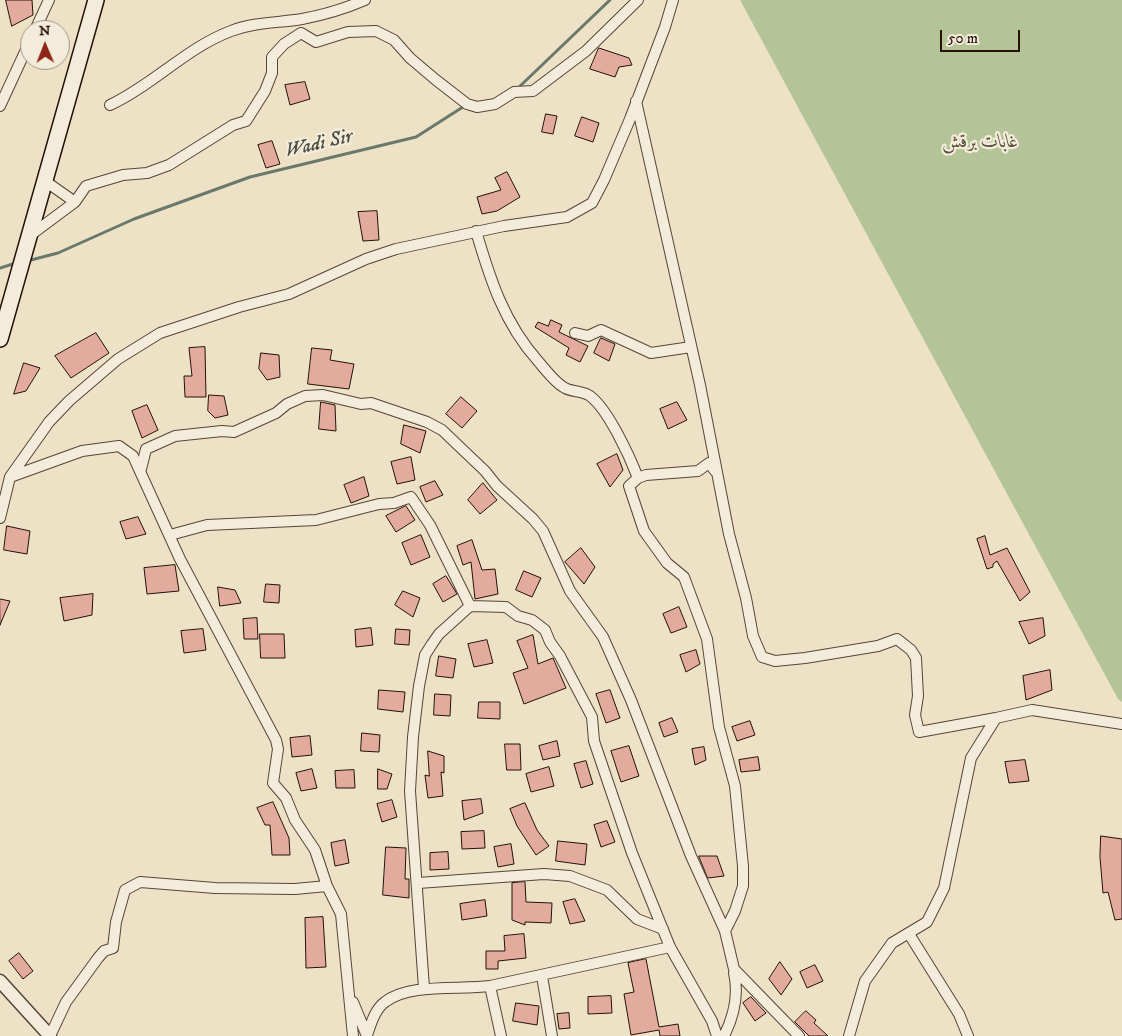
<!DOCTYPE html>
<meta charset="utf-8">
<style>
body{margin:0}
#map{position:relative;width:1122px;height:1036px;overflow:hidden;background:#ede2c6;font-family:"IM FELL DW Pica",serif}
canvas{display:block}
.north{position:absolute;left:20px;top:20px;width:50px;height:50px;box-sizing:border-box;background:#f3ecda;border:1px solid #a09486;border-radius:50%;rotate:359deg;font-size:14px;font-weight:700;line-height:20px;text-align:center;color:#241107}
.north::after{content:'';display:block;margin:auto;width:18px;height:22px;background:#8f2418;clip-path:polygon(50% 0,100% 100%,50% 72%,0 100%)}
.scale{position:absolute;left:940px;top:30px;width:80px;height:22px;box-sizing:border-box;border:2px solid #241107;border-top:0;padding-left:6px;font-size:15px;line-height:18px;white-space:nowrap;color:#241107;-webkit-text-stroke:4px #f3ecda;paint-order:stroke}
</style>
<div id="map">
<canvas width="1122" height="1036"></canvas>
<div class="north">N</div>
<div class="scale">50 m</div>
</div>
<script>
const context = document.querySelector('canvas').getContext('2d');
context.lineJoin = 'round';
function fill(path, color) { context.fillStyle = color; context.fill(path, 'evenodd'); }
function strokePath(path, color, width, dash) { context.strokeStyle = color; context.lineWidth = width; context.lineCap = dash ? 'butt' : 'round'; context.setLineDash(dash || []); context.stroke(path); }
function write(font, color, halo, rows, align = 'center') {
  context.font = font + ' "IM FELL DW Pica",Amiri,serif'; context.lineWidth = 4.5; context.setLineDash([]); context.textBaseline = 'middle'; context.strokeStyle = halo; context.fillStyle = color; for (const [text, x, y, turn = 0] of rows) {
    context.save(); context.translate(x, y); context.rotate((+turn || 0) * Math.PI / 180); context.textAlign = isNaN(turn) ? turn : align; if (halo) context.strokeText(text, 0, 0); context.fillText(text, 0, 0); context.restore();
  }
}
fill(new Path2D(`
 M740 0H1122V702L1118 699Z`), '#b5c498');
strokePath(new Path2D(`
 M517 89 610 0
 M27 261 58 253 134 219 250 177 416 137 466 105
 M0 268 16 263`), '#6b796c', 3);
const building = new Path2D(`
 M6 0H32L33 15 12 26Z
 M599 48 629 58 632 65 619 67 615 77 590 69Z
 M305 82 310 99 290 105 285 85Z
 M546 114 557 116 553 134 542 132Z
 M582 117 599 123 593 142 575 136Z
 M272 141 280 164 266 168 258 145Z
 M507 172 520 197 497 211 482 214 477 197 501 190 495 178Z
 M377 211 379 240 363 241 358 212Z
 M551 320 562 325 559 332 588 346 580 362 566 355 569 348 535 327 538 322 548 326Z
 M96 333 109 353 71 378 55 356Z
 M601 338 615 344 609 361 594 353Z
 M205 347 206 397H185L184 376H192L189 348Z
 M312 348 332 350 330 360 354 364 349 389 308 384Z
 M261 353 279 355 280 377 267 380 259 369Z
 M24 363 40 368 26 391 14 394Z
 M209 395 224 396 228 415 215 418 208 411Z
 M461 397 477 411 462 428 446 414Z
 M321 402 335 405 336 431 319 429Z
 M677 402 687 420 668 429 660 409Z
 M147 405 158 430 142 438 132 411Z
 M404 425 426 431 420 453 401 444Z
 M617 454 623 470 610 487 597 464Z
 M411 457 415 480 397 484 391 462Z
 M364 477 369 496 351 503 344 485Z
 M435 481 443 495 426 502 420 487Z
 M483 483 497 500 480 514 468 500Z
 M406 506 415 520 396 532 386 516Z
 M138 517 146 534 126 539 120 522Z
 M7 526 30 531 27 554 4 550Z
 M421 535 430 557 411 565 402 543Z
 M985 536 990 555 1007 548 1030 592 1020 601 997 561 993 564V567L987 569 977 539Z
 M472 540 482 570 495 569 498 594 475 599 471 562 463 565 457 546Z
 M581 548 595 567 584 584 565 562Z
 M175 565 179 591 147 594 144 568Z
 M524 571 541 578 532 597 516 590Z
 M446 576 457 594 443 602 433 584Z
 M266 584 280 585 279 603 264 602Z
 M218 587 235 590 241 603 220 606Z
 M403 591 420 598 413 617 395 605Z
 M93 594 92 615 64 621 60 598Z
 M0 599 10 601 0 625Z
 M679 607 687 627 671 633 663 614Z
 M257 618 258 639H244L243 619Z
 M1043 618 1045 636 1029 644 1019 622Z
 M371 628 373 645 356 647 355 630Z
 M203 629 206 650 184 653 181 631Z
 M396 629 410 630 409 645 395 644Z
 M260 634H284L285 658H261Z
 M533 635 538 664 553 658 566 688 524 704 513 673 528 668 517 641Z
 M487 640 493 663 474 667 468 644Z
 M696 650 700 664 686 672 680 655Z
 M439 656 456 659 453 678 436 676Z
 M1050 670 1052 690 1026 700 1023 676Z
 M379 690 405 692 403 712 378 709Z
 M610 690 620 718 606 723 596 694Z
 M435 694 451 695 450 716 434 715Z
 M479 702H500V719L478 718Z
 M672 718 678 732 664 737 659 723Z
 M750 721 755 735 737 741 732 727Z
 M362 733 380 735 379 752 361 751Z
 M310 736 312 755 292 757 290 738Z
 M557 741 560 756 543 760 539 746Z
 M505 744H520L521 770H507Z
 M629 746 639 776 621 782 611 751Z
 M704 747 706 760 695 765 692 749Z
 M428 751 444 756V773L441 772 443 796 428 798 425 775 429 776Z
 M758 757 760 770 741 772 739 760Z
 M1025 760 1029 781 1009 783 1005 762Z
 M586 761 593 784 581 788 574 764Z
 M549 767 554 786 531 792 526 774Z
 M312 769 317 788 301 791 296 773Z
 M378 769 392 774 387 789H378Z
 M354 770 355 788H336L335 771Z
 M481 799 483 813 464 820 462 801Z
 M392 800 397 817 382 822 377 804Z
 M273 802 289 838 290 855H272L270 825H265L257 808Z
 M525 803 537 830 549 846 536 855 517 826 510 809Z
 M607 821 615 842 601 847 594 825Z
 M484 831 485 848 462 849 461 832Z
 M1101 836 1122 839V919L1115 920 1108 892 1103 893 1100 857Z
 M345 840 349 863 335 866 331 843Z
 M558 841 587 844 585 865 556 861Z
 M511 844 514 864 498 867 494 847Z
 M386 847 406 848 405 879H409V898L383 895Z
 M448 852 449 869 430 870V853Z
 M699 856H717L724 876 708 878Z
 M525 882 526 902 552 903 551 923 525 922V925L512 920V883Z
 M575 899 585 921 570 924 563 902Z
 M485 900 487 916 462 920 460 904Z
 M323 917 326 967 306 968 305 918Z
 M524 934 526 958 498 961V969H486V951H505L504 936Z
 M19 953 33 971 23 979 9 961Z
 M646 959 659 1027 678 1024 680 1036H660L659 1030 631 1035 624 994 634 992 628 963Z
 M780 962 792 979 781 995 769 979Z
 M815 965 823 981 807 988 800 972Z
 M611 996 612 1013 588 1014V997Z
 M751 997 766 1013 755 1021 743 1003Z
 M516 1003 539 1006 537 1025 513 1021Z
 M806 1011 816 1020 814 1023 828 1036H809L795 1022Z
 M569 1013 570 1028 559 1029 557 1014Z`);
fill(building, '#e2ab9d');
strokePath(building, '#241107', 1);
const minor = new Path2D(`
 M35 30 49 0
 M636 101 700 385 729 534 746 598 753 636 762 657 775 661 805 658 878 646 897 639 911 650 916 658 918 696 915 715 919 732 996 718
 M110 105C153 85 186 48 231 31 254 22 278 23 302 19 324 15 344 9 365 0
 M0 106 30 41
 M45 181 75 202 86 186 123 175 147 173 169 165 233 125 246 121 265 91 272 73V57L284 44 301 33 316 42 348 32 376 31 394 40 410 58 436 80 467 104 477 107 495 104 514 92 533 91 586 51 638 0
 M476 231C490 279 504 323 538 361 545 369 555 383 565 388 572 392 584 391 590 396 608 409 630 457 638 478
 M28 237 75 202
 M575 333 588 336 601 330 651 353 691 347
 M141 469 146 449 175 436 222 431 234 432 276 413 287 404 305 396 323 395 361 404 371 403 427 422 442 430 485 471 497 486 533 519 543 531 570 591 603 637 631 700 691 856 725 931
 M715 471 709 463 698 471 646 475 638 478 629 486 644 531 667 563 684 577 707 639 719 727 735 786 743 866V886L735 911 725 931 734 969 799 1036
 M10 477 82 451 119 446 133 456 180 559 276 740 278 749 273 783 286 798 295 820 315 850 327 886 341 914 353 1036
 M0 518 10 477 49 422 69 401 118 359 160 333 239 307 289 294 366 259 396 249 504 226 567 217 592 203 604 180 630 119 665 27 673 0
 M170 535 207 525 316 520 379 504 394 503 411 497 430 525 470 606
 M418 883 544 874 570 876 607 890 637 919 663 929
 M909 934 959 1014 968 1036
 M542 976 552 1036
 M490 986 501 1036
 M424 988 410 791 413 737 419 686 425 655 432 644 439 634 470 606 506 607 518 616 532 620 545 630 550 642 560 656 592 717 594 741 632 853 670 947 712 1021 717 1036
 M353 1002 367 1036
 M367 1035C371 1024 375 1009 385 1002 409 983 458 990 490 986L670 947
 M50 1036 66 1002 98 958 104 951 113 948 116 922 125 890 140 882 215 888 295 889 327 886
 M724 1036C734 1016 739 995 734 973
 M849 1036 865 981 892 943 927 922 944 888 971 758 996 718 1032 710 1122 724`);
const tertiary = new Path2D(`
 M0 981 50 1036`);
const secondary = new Path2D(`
 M0 339 96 0`);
strokePath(minor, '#564537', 12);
strokePath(tertiary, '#564537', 15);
strokePath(secondary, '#241107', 18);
strokePath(minor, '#f3ecda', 10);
strokePath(tertiary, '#f3ecda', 12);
strokePath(secondary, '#f3ecda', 15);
write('italic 19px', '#57503a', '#f3ecda', [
 ["غابات برقش",980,143]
]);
write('italic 20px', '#4d4e42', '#f3ecda', [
 ["Wadi Sir",319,145,-13]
]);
</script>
